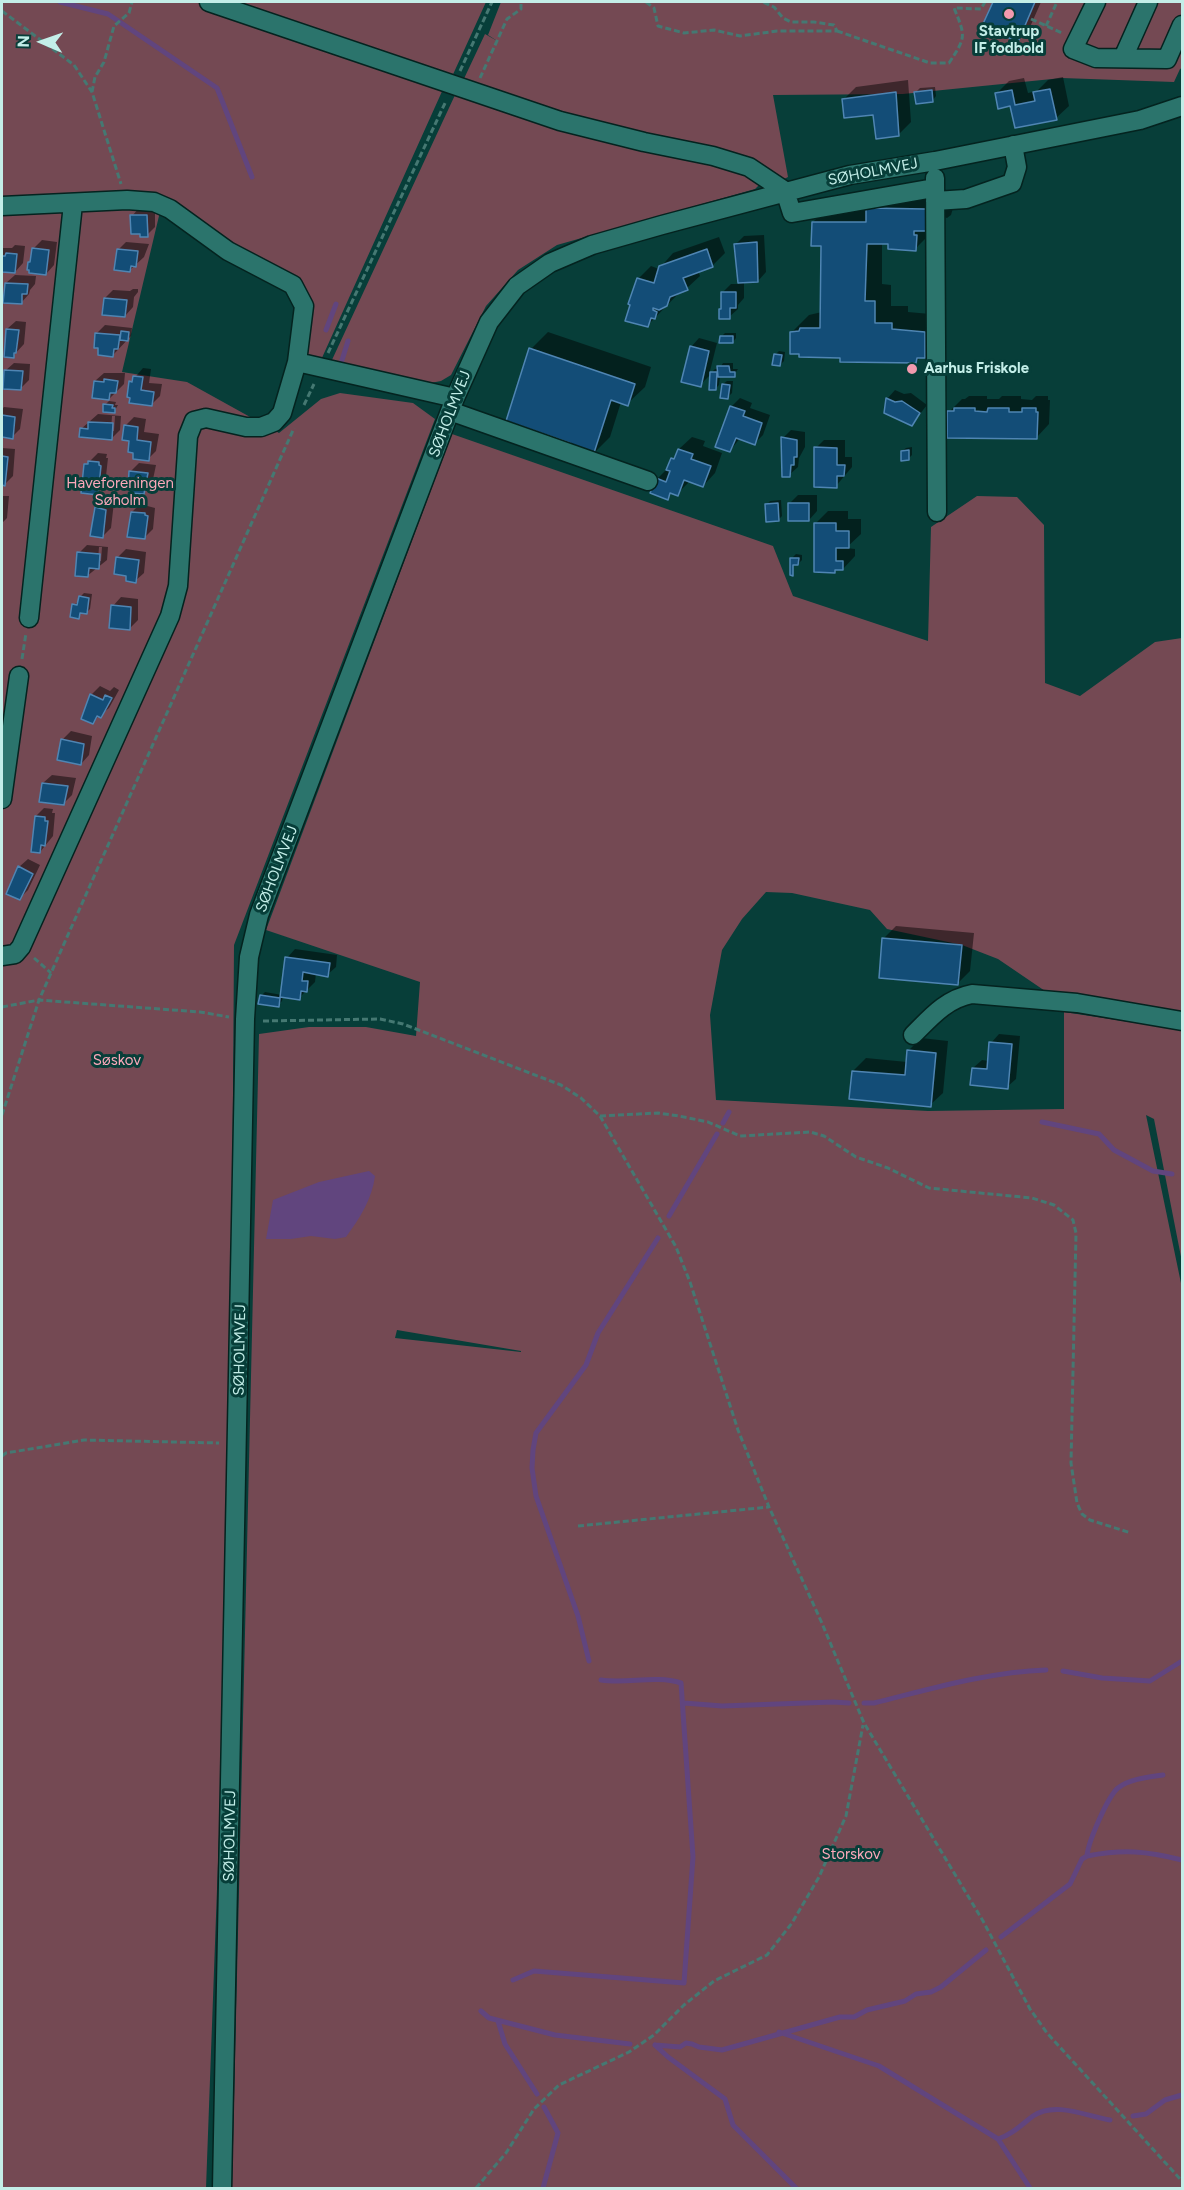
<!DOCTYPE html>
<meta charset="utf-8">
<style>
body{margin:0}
#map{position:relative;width:1184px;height:2190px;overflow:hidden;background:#073e39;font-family:Figtree,sans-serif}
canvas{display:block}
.frame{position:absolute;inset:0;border:3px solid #c3eee8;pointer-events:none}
.north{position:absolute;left:12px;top:12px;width:60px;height:60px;-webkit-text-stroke:4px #073e39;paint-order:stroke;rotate:272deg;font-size:16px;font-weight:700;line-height:24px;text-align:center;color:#c3eee8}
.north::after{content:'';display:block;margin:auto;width:21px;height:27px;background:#c3eee8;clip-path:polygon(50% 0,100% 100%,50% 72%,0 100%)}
</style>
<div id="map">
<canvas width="1184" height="2190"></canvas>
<div class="frame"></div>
<div class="north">N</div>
</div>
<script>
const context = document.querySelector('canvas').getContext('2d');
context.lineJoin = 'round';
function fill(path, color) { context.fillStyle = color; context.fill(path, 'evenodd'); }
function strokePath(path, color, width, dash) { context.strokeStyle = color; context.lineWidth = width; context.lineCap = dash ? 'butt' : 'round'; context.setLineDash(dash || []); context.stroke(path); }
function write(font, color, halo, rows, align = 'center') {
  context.font = font + ' Figtree,sans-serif'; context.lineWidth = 6; context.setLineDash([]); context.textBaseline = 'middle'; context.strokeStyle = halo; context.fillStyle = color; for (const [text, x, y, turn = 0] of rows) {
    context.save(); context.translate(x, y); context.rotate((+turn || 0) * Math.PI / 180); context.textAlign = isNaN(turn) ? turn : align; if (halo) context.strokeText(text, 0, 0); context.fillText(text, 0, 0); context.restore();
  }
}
fill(new Path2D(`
 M2 2H214L444 87 321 360 307 358 304 349 312 315 310 297 302 285 232 243 163 199 122 372 187 382 279 433 321 399 340 393 413 403 435 419 234 945 230 1536 206 2188H2Z
 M219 2H486L450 81Z
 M501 2H1182V68L1180 69 1174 82 1062 78 903 94 773 95 788 177 782 180 658 141 461 85 485 34 499 42 488 35Z
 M455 95 742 170 760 184 755 189 557 245 518 270 486 306 451 375 441 381 425 384 331 362Z
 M452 434 773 546 793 596 928 641 931 527 977 496 1017 497 1044 525 1045 683 1080 696 1155 642 1182 638V1013L1048 993 998 959 962 945 887 929 870 910 792 893 766 892 742 919 722 950 710 1015 716 1100 928 1111 1064 1109V1012L1182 1030V1262L1154 1119 1146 1115 1182 1288V2188H232L259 1034 309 1027H366L416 1036 420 982 266 930ZM397 1330 521 1351V1352L395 1338Z`), '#744953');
fill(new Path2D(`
 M369 1171 375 1176C372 1199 360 1218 346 1237L335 1239 311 1236 291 1239H266L273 1200 319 1182Z`), '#61457e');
fill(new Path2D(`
 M995 2H1041L1030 27 1017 40 984 25Z
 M1063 77 1069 106 1056 118 1012 104 996 94 1009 81 1024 78 1028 93 1037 91 1048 80Z
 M908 80 911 122 898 135 874 113 843 100 856 87Z
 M935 87 936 96 933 100 916 92 920 88Z
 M943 192 942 212 945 209 953 208 951 215 947 218 941 216 932 232 915 249 882 242V284L891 285V306H908V312L942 315V340L924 357H921L916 362 841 356 792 332 809 315 822 312 823 245 813 222 830 205Z
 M140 207H155V227L147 235 132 216Z
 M764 235 766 272 758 281H744V298L738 305V309L729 317 723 307V292L731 284H739L736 244 744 236Z
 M719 237 725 253 712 266 698 271 700 276 687 288 680 292 648 325 638 279 651 266 659 269 673 253Z
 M42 240 57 242 54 265 46 274 29 263 32 260 33 249Z
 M126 242 149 244 144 257 130 270 118 250Z
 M15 245 25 246 23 263 15 272 2 269V248H12Z
 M15 275 36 276 35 284 30 290 29 294 21 303 6 283Z
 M133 289H138V292L134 297 133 307 125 316 105 298 113 290 130 291Z
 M16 321 26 322 24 344 13 356 7 329Z
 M105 325 132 328 131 336 113 355 96 334Z
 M548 332 651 367 645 387 627 404 621 402 610 437 593 454 572 442 531 349Z
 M725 333H736V338L733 342 721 337Z
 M699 338 717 343 709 375 715 369H719L723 363H733V369H738L734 375 720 376 719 385 715 389 711 374 700 385 691 347Z
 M779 351 785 352 784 361 780 365 775 355Z
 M14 363 30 364 29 380 21 388 5 371Z
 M143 368 151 369 149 383 162 384 160 396 152 404 131 382Z
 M104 373H125L124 384 109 399 95 381Z
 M727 381H733L732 393 728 397 723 384Z
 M895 390 904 394 911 393 927 405 912 424 887 399Z
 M969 396H987V399H999L1002 396H1021V399L1032 400 1036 396H1048V400H1050L1049 424 1037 437 949 412 962 399H965Z
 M740 398 752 403 750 408 770 415 763 435 755 443 740 438 730 451 717 446 732 406Z
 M109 401 116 402 115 405H118L114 412 105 405Z
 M4 407 23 409 20 429 12 437 2 436V409Z
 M98 414 121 416 120 430 112 438 81 429ZM112 416H115L114 431H111Z
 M134 417 146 419 144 432 159 434 156 451 148 459 131 440 125 426Z
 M791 430 805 432V447L799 458 798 467 789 475 783 438Z
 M692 437 705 441 703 446 722 453 715 473 703 486 690 481 677 494 673 492 667 498 657 479 669 467 679 449Z
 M824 440H845V457H852V467L836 486 816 448Z
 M912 447V455L908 459 902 451 906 448Z
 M2 448 15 449 13 476 5 484H2Z
 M98 453 107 454 106 458H108L105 485 97 493 86 465Z
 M139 463 156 465 152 484 144 492 131 471Z
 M798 495H817V511L809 520 790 503Z
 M2 496H9L7 518 2 523Z
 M781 500 782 516 779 519 767 505 770 501Z
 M103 501 114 502 111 528 103 536 91 535 94 509Z
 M140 504 155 508 153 529 145 537 128 536 130 514Z
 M828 511H848V519H861V534L846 548 855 549V556L843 569H837L835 571 815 524Z
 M87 545 108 547 107 560 87 576 79 553ZM99 547H102L101 561H98Z
 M126 549 146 552 144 573 135 581 128 574 117 558Z
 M796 554 802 555V560L798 564 792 558Z
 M84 593 92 594 90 609 86 613 82 612 78 617 74 605 79 601 80 597Z
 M121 597 138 599V620L129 629 113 606Z
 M100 686 110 691 114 687 119 690 109 708 92 722 83 718 91 695Z
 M71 731 92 736 89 755 81 764 62 740Z
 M52 775 76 778 72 795 64 803 43 783Z
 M44 808 53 809 52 813H55L53 836 40 852 36 816Z
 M28 859 40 865 28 890 20 898 19 867Z
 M896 926 974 933 970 971 957 984 883 939Z
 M295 949 337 955 336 967 327 975 316 973 315 982 299 998 283 996 282 1001 278 1005 261 996 265 992 282 995 287 958Z
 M999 1034 1020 1036 1016 1079 1007 1087 973 1068 982 1060 989 1061 991 1043Z
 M921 1038 948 1041 943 1093 930 1105 853 1071 866 1058 907 1062 908 1051Z`), '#0007');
strokePath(new Path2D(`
 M60 2 108 14 217 88 252 177
 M326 330 336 304
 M342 360 348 341
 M1042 1122 1099 1134 1114 1150 1153 1171 1172 1174
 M723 1123 729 1112
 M669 1216 717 1134
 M589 1661 578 1616 536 1496 532 1468 533 1450 536 1433 586 1365 598 1333 658 1238
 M1063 1671 1102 1678 1150 1681 1182 1661
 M684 1703 722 1706 833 1702 849 1703
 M864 1703H874C931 1689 988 1672 1046 1670
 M1087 1856C1088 1842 1108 1796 1118 1788 1129 1779 1149 1777 1163 1775
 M1001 1937 1070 1884 1082 1859 1087 1856C1124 1849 1146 1851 1182 1860
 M513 1980 534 1971 684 1983 693 1857 681 1683C655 1675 628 1684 601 1680
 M481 2011 489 2018 555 2035 630 2044
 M498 2021 505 2044 537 2094
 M779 2032 879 2066 998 2139C1013 2134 1021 2125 1033 2116 1055 2101 1086 2116 1110 2120
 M655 2045 680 2047 686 2043 692 2044 699 2047 722 2050 840 2017H854L867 2010 905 2001 916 1994 931 1992 941 1987 986 1950
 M655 2045 668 2057 725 2099 733 2125 796 2188
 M1133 2116 1146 2114 1165 2100 1182 2095
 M998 2139 1030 2188
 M543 2188 558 2133 544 2107`), '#61457e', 5);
const building = new Path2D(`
 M993 2H1035L1018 42 982 26Z
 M1050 89 1057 120 1015 128 1010 106 998 109 995 93 1012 90 1015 105 1035 101 1033 92Z
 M932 90 933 102 916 104 914 92Z
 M896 92 899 136 876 139 873 115 844 118 842 99Z
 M866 208 926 209V231H914V235H917L916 251 888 249V244H867L865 301H875V323H892V329L925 332V358H917L916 363 840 362V358L799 357V354H790V332L799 331 800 328H820L821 246H811L812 222H866Z
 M130 215H147L148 237H140V234H131Z
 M757 242 758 282 738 283 734 244Z
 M32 248 49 250 46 275 29 273V270H27L28 262H30Z
 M117 249 138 251 136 267 131 266 130 272 114 270Z
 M707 249 713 267 683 278 688 290 670 297 667 306 659 310 653 308V310L657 312 655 319 651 318 648 327 625 321 630 305 628 304 637 278 654 283 659 266Z
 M6 253 17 254 15 273 2 272V256H5Z
 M5 283 28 284 27 294H22V304L3 303Z
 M721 292H736V308H730V319H719V309H721Z
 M104 298 127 300 125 317 102 315Z
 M6 329 19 330 16 353H14V358L4 357Z
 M121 331 129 332 128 341 120 340Z
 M95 333 120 335 118 349H114L113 357 98 355V348H94Z
 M720 336H733V343H719Z
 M690 346 709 351 701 387 681 382Z
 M529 348 635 384 628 406 611 400 593 456 569 447 570 443 506 421Z
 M774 354 782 355 780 366 772 365Z
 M717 366H729L730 372H735V377H718Z
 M4 370 23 371 21 390 3 389Z
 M710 372H717L716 390H709Z
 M133 376 143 377 141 390 154 392 152 406 129 403 130 398 127 397 129 381 132 382Z
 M104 379 118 381 116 393H110L109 400 92 398 94 381 104 382Z
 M722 384 730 385 728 399 720 398Z
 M886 398 895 402 902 401 920 413 912 426 884 413Z
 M103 404 113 405 112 408H115V413L103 412Z
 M730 406 745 411 743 416 762 423 755 445 736 438 730 452 715 447Z
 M954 408H975V411L987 412 988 408H1009V412H1022V408H1036V412H1038L1037 439 947 438V411H954Z
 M2 415 15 417 13 439 2 437Z
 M88 422 113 423 112 440 79 437 80 428 88 429Z
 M124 425 138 427 137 440 151 442 149 461 133 459V453L128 452 129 441 122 440Z
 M781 437 797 440V457H794V465H791L790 477H782Z
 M814 447 837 448V465H845L844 476H837V488L814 487Z
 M678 449 693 454 691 459 711 466 703 487 684 480 678 496 670 493 668 500 650 493 656 478 666 482 670 471 666 470 671 458 674 459Z
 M909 450V460L901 461V451Z
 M2 456 8 457 5 486 2 485Z
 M88 461 99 462V465L101 466 98 495 81 493 84 464H88Z
 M129 471 148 473 144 494 130 493V489H128Z
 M778 503 779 521 766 522 765 504Z
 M788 503H809V521H788Z
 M95 507 106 510 103 538 90 536Z
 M131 512 145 513V515L148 516 145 539 127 537Z
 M814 523H836V531H849V548H836V561H843V570H835V573L814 572Z
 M77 552 100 554 99 569 89 568 88 577 75 576Z
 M116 557 139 560 136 583 126 581V576L114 574Z
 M790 558H799L798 565H793V576L790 575Z
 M79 596 89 598 87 614 80 613 79 619 70 617 72 604 77 605Z
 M111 605 131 607 130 630 109 628Z
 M90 694 103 700 105 695 112 698 101 718 97 716 93 724 81 719Z
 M61 739 84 744 81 765 57 760Z
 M42 783 68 786 64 805 39 802Z
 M35 816 45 817V821H48L45 846 41 845 40 853 31 852Z
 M18 866 33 874 20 900 6 894Z
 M882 938 962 945 958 985 879 978Z
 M285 957 330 963 328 977 303 972 302 981H308L307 992 301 991 300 1000 280 997Z
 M260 995 280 998 279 1007 258 1004Z
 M989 1042 1012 1044 1008 1089 970 1085 972 1068 987 1069Z
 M907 1050 936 1053 931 1107 849 1099 852 1071 905 1075Z`);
fill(building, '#134d77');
strokePath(building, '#4f85b3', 1.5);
const minor = new Path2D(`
 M209 2 560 121 644 142 713 156 749 167 785 191 792 213 934 188
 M1096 2 1073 49 1096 58 1167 59 1182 25
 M1123 58 1148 2
 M935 178 937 512
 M935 201 966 199 1012 183 1017 167 1013 145
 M2 206 127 200 154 202 170 209 228 251 293 285 304 306 297 362 282 413 274 422 261 427H246L206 418 194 421 188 436 178 586 170 616 21 947 15 954 2 956
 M297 362 455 398
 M450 411 648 481
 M29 618 73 204
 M2 799 19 676
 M913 1035C931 1017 946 999 972 994L1077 1003 1182 1021
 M222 2188 245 1019 249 957 259 915 455 398 489 322 517 286 550 263 592 245 662 225 850 175 935 161 1140 120 1182 106`);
strokePath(minor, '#04231f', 21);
strokePath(new Path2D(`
 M646 2 654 8 658 26 684 33 714 30 740 36 777 31H837L834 25 814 22H791L783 18 774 7 763 2
 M2 11 74 65 92 92 121 184
 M1031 19 1062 33
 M1046 26 1057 2
 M837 31 930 63H949C966 37 966 37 954 8L981 9 985 2
 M460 71 492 2
 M480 78 507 19 521 9V2
 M92 92 95 77 104 62 114 26 129 13 132 2
 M328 353 446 101
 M304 405 314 384
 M22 659 26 633
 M34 958 51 973
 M2 1007 39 1000 200 1012 229 1017
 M263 1021 380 1019 403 1024 561 1085 581 1098 600 1116 676 1247 690 1282 738 1430 769 1507 821 1621 864 1723 983 1921 1030 2009 1047 2033 1182 2181
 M2 1115 39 1000 51 973 294 428
 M600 1116 658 1113 679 1116 708 1122 740 1136 810 1132 824 1136 856 1157 888 1168 929 1188 1032 1198 1054 1205 1073 1220 1076 1233 1071 1463 1077 1503 1082 1514 1090 1520 1131 1533
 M2 1456 6 1453 84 1440 219 1443
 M578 1526 769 1507
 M476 2188 506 2153 534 2109 559 2085 629 2052 654 2035 684 2005 714 1981 767 1955 792 1923 819 1877 846 1816 863 1725`), '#457872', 3, [6, 3]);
strokePath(minor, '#2b746c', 18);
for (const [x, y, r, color] of [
 [1009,14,6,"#f29aae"],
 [912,369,6,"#f29aae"]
]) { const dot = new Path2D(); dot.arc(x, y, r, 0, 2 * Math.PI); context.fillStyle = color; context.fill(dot); strokePath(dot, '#073e39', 2); }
write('bold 15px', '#c3eee8', '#073e39', [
 ["Stavtrup",1009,32],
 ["IF fodbold",1009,49],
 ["Aarhus Friskole",924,369,"left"]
]);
write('15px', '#c3eee8', '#073e39', [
 ["SØHOLMVEJ",873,172,-11],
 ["SØHOLMVEJ",450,414,-69],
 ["SØHOLMVEJ",277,869,-69],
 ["SØHOLMVEJ",240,1350,-89],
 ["SØHOLMVEJ",230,1836,-89]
]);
write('15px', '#fca8ba', '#073e39', [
 ["Haveforeningen",120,484],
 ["Søholm",120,501],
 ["Søskov",117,1061],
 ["Storskov",851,1855]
]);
</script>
